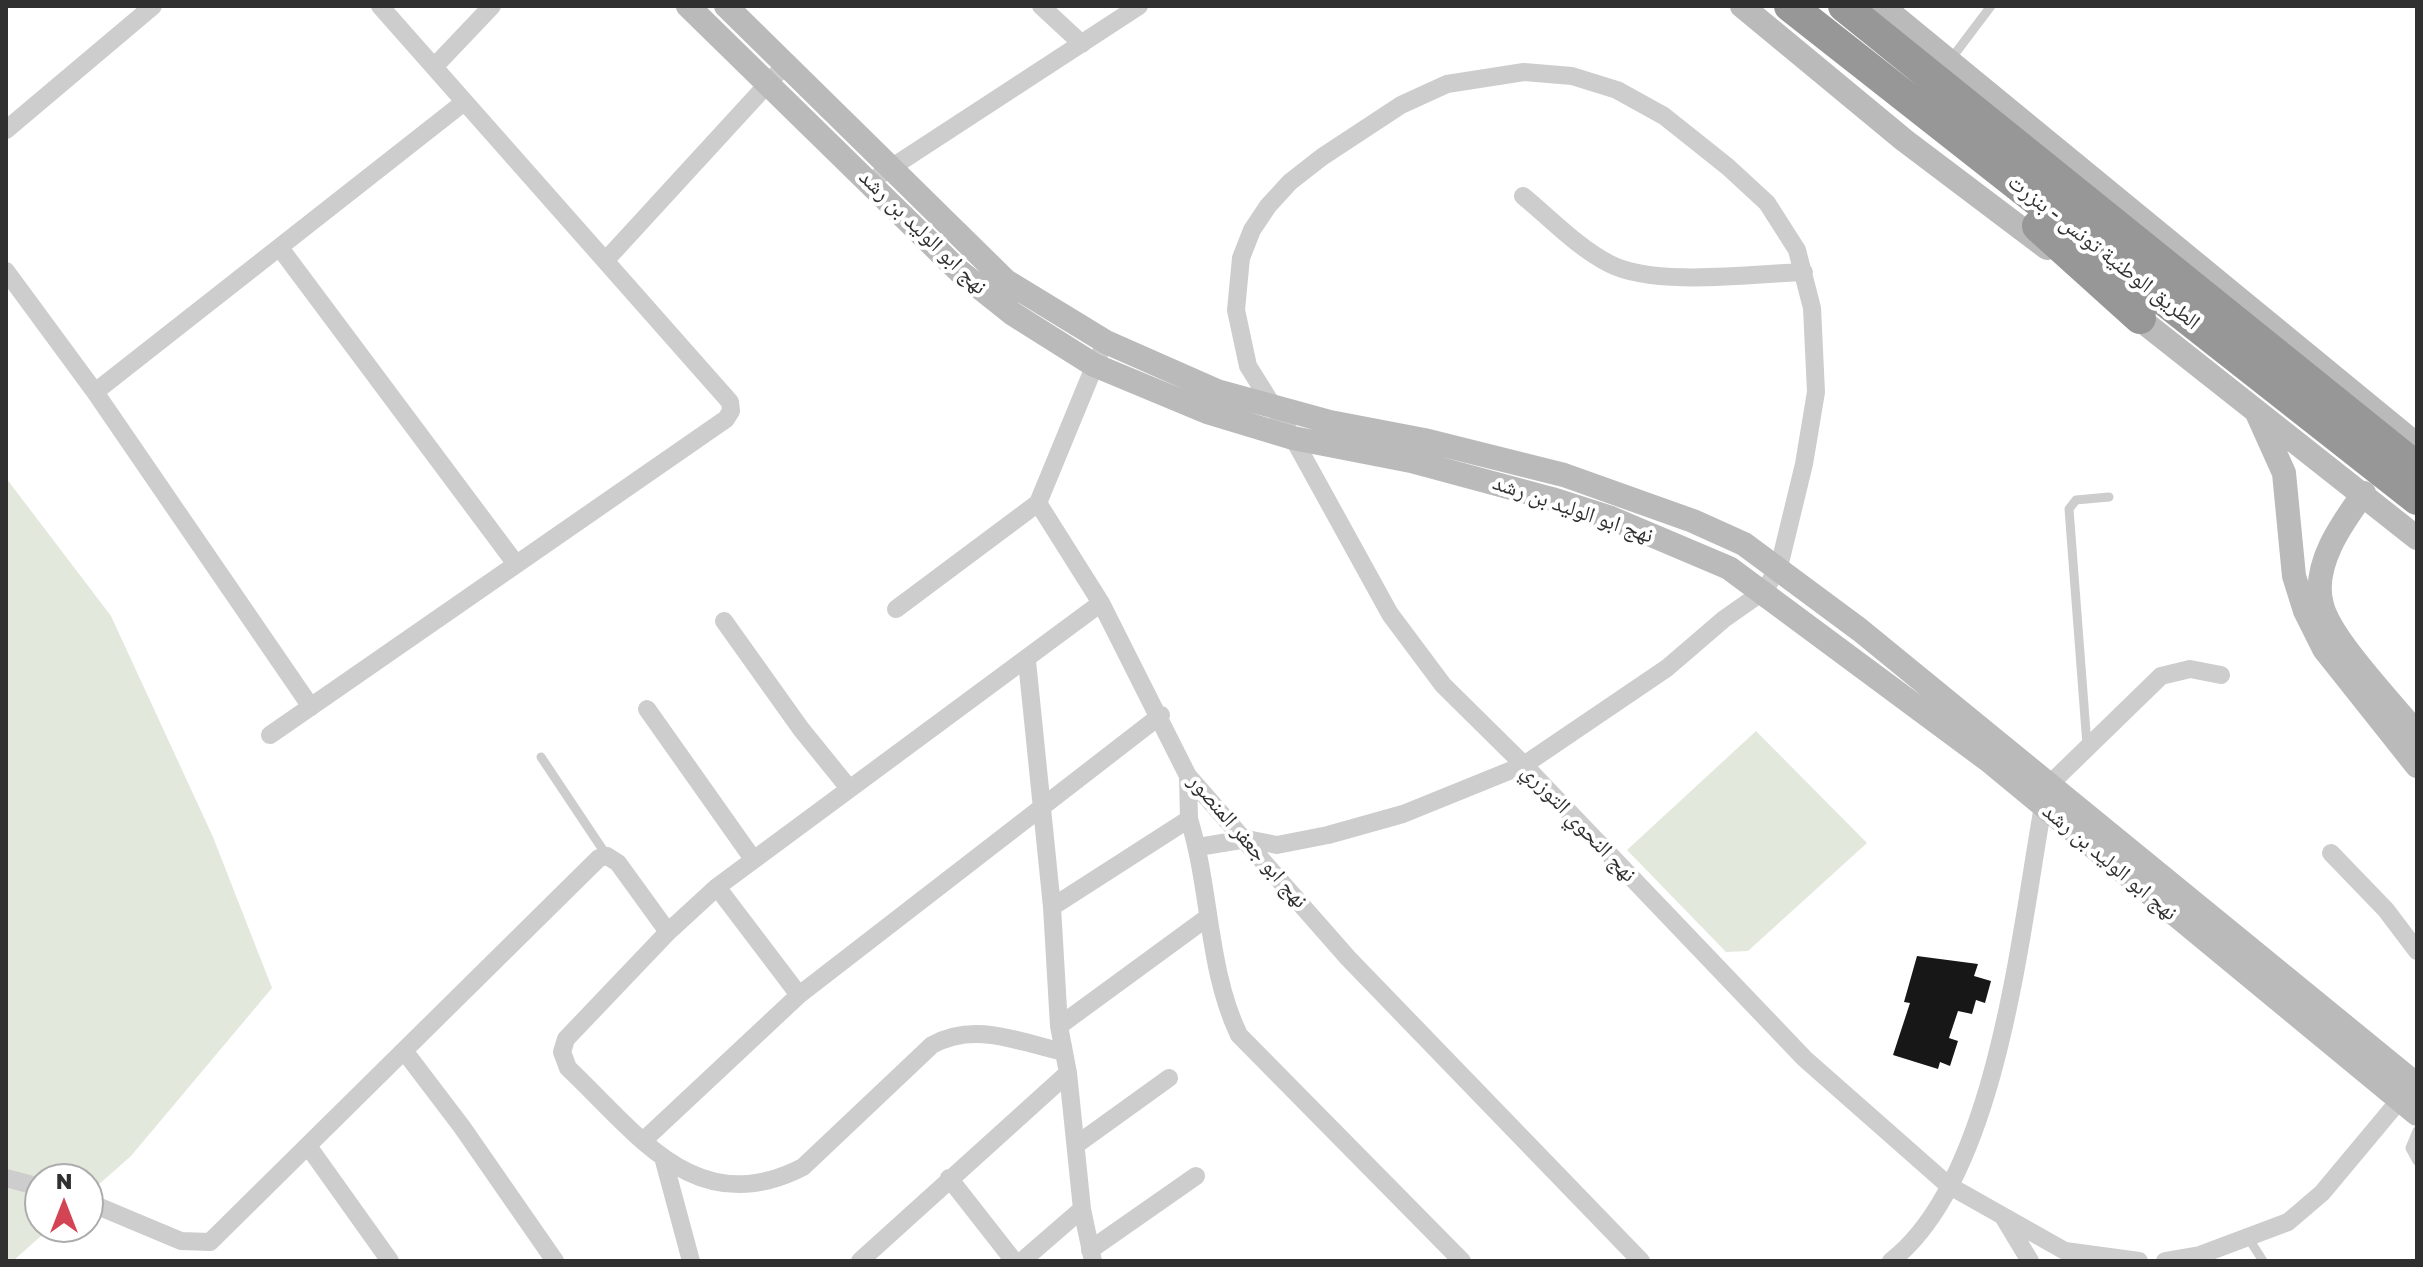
<!DOCTYPE html>
<meta charset="utf-8">
<style>
body{margin:0}
#map{position:relative;width:2423px;height:1267px;overflow:hidden;background:#fff;font-family:"Golos Text",sans-serif}
canvas{display:block}
.frame{position:absolute;inset:0;border:8px solid #303030;pointer-events:none}
.north{position:absolute;left:24px;top:1163px;width:80px;height:80px;box-sizing:border-box;background:#fff;border:2px solid #acacac;border-radius:50%;rotate:0deg;font-size:22px;font-weight:700;line-height:32px;text-align:center;color:#303030}
.north::after{content:'';display:block;margin:auto;width:28px;height:36px;background:#d34554;clip-path:polygon(50% 0,100% 100%,50% 72%,0 100%)}
</style>
<div id="map">
<canvas width="2423" height="1267"></canvas>
<div class="frame"></div>
<div class="north">N</div>
</div>
<script>
const context = document.querySelector('canvas').getContext('2d');
context.lineJoin = 'round';
function fill(path, color) { context.fillStyle = color; context.fill(path, 'evenodd'); }
function strokePath(path, color, width, dash) { context.strokeStyle = color; context.lineWidth = width; context.lineCap = dash ? 'butt' : 'round'; context.setLineDash(dash || []); context.stroke(path); }
function write(font, color, halo, rows, align = 'center') {
  context.font = font + ' "Golos Text","Noto Naskh Arabic",sans-serif'; context.lineWidth = 8; context.setLineDash([]); context.textBaseline = 'middle'; context.strokeStyle = halo; context.fillStyle = color; for (const [text, x, y, turn = 0] of rows) {
    context.save(); context.translate(x, y); context.rotate((+turn || 0) * Math.PI / 180); context.textAlign = isNaN(turn) ? turn : align; if (halo) context.strokeText(text, 0, 0); context.fillText(text, 0, 0); context.restore();
  }
}
fill(new Path2D(`
 M6 478 111 616 213 837 272 988 131 1156 88 1194V1179H40V1227H51L13 1261H6Z
 M1756 731 1867 843 1748 951 1726 952 1627 850Z`), '#e3e8dc');
fill(new Path2D(`
 M1917 956 1978 964 1974 976 1991 981 1985 1003 1976 1000 1972 1014 1958 1011 1949 1038 1958 1041 1950 1066 1940 1062 1938 1069 1893 1055 1910 1003 1904 1002Z`), '#171717');
strokePath(new Path2D(`
 M1951 59 1991 6
 M2087 745 2069 509 2076 500 2109 497
 M541 757 607 856
 M2417 1131 2410 1148 2417 1161
 M2249 1239 2263 1261`), '#cdcdcd', 9);
strokePath(new Path2D(`
 M1041 6 1082 44
 M434 67 492 6
 M6 130 153 6
 M880 175 1139 6
 M1523 196C1551 219 1578 248 1610 264 1655 287 1752 274 1804 272
 M280 248 516 564
 M606 260 785 65
 M6 271 95 392 311 707
 M1099 355 1038 503 1101 603 1188 776 1348 958 1641 1261
 M95 392 463 103
 M896 609 1038 503
 M724 621 801 729 848 787
 M1027 661 1052 907 1059 1026 1068 1073 1082 1209 1093 1261
 M647 709 753 859
 M270 735 726 419 731 411 730 402 380 6
 M1189 819C1211 890 1207 968 1239 1035L1462 1261
 M1198 847 1247 839 1277 845 1328 835 1403 814 1524 765 1667 668 1724 619 1764 591 1779 567 1804 464 1816 392 1812 308 1797 250 1767 203 1728 167 1664 116 1617 90 1572 76 1524 72 1447 84 1401 105 1322 157 1290 182 1268 206 1252 230 1241 258 1236 310 1248 366 1293 438 1390 614 1443 685 1524 765 1805 1059 1948 1185 2065 1251 2139 1261
 M2331 853 2386 910 2417 951
 M717 887 799 995
 M1052 907 1189 819 1188 776
 M1059 1026 1208 917
 M405 1052 462 1127 555 1261
 M1064 1052C1019 1042 975 1021 932 1045L803 1167C696 1222 638 1134 568 1068L562 1052 566 1039 668 932 717 887 1101 603
 M644 1140 799 995 1161 715
 M1076 1145 1169 1078
 M308 1146 390 1261
 M664 1161 691 1261
 M6 1178 40 1187
 M949 1178 1014 1261
 M88 1202 181 1241 210 1242 599 858 607 856 618 863 668 932
 M2004 1218 2030 1261
 M1090 1250 1196 1176
 M860 1261 1068 1073
 M1022 1261 1082 1209
 M1891 1261C1997 1179 2020 933 2043 806L2051 783 2161 676 2190 669 2221 675
 M2165 1261 2200 1255 2288 1222 2322 1193 2408 1090`), '#cdcdcd', 18);
strokePath(new Path2D(`
 M688 6 959 271 1013 314 1094 365 1207 412 1293 438 1411 461 1552 499 1611 518 1729 568 1988 760 2417 1114
 M726 6 1006 281 1106 342 1217 391 1330 422 1424 440 1564 475 1693 521 1744 544 1860 630 2417 1085
 M1742 6 1904 140 2047 248
 M1882 6 2417 445
 M2127 309 2417 538
 M2257 413 2284 473 2294 576 2305 611 2324 649 2417 766
 M2364 493C2342 523 2311 566 2322 605 2330 639 2394 705 2417 734`), '#bababa', 24);
strokePath(new Path2D(`
 M1790 6 2417 499
 M1844 6 2417 468
 M2038 226 2140 318`), '#979797', 32);
write('22px', '#303030', '#fff', [
 ["نهج ابو الوليد بن رشد",923,232,44],
 ["الطريق الوطنية تونس - بنزرت",2104,252,38],
 ["نهج ابو الوليد بن رشد",1573,509,19],
 ["نهج النحوي التوزري",1579,823,46],
 ["نهج ابو جعفر المنصور",1248,841,49],
 ["نهج ابو الوليد بن رشد",2110,862,40]
]);
</script>
